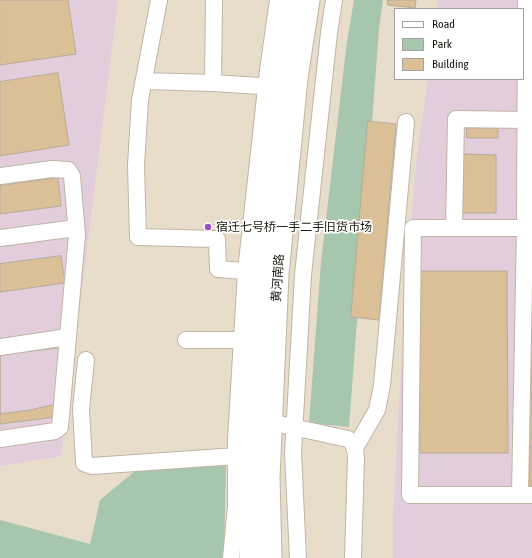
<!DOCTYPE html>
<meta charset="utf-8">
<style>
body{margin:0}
#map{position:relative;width:532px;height:558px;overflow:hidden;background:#e8dccb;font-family:"Asap Condensed",sans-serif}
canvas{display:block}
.legend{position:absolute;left:394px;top:8px;width:130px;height:72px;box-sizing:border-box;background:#fff;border:1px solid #a3a29f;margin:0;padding:5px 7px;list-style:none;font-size:12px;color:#1a1610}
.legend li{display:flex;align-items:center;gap:8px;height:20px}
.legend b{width:20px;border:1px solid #a3a29f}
</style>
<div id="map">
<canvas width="532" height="558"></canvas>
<ul class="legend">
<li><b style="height:5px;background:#fff"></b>Road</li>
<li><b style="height:11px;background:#a7c6ae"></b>Park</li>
<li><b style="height:11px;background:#dbbf96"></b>Building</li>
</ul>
</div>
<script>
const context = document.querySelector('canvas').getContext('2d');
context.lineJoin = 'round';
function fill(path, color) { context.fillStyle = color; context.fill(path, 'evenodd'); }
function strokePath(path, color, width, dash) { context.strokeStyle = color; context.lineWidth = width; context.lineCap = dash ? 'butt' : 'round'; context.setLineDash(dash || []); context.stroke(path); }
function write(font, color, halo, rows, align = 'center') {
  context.font = font + ' "Asap Condensed","Noto Sans SC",sans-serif'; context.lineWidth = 3.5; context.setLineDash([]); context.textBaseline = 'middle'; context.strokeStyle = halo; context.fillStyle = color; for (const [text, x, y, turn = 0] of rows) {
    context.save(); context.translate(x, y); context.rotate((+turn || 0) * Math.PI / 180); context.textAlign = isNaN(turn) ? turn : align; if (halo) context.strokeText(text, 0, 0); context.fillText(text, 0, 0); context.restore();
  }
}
fill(new Path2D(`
 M0 0H118L61 456 0 466Z
 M439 0H532V558H393V519L403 326 417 156 428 79H523V9H437Z`), '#e2cddc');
fill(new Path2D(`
 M354 0H383L379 29 349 427 309 423 321 262 347 41Z
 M226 462 224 558H0V520L90 544 100 500 140 467Z`), '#a7c6ae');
const building = new Path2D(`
 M0 0H68L76 54 0 65Z
 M388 0H416L415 8 388 5Z
 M58 73 69 145 0 156V82Z
 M368 121 396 124 379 320 351 317Z
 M467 128H498V138H467Z
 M464 154 496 155V213H463Z
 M58 178 61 206 0 214V186Z
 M529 246H532V447H530Z
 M61 256 65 283 0 292V264Z
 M420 271H507L508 453H420Z
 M59 348 56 417 0 424V355Z
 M59 348 56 404 30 410 0 414V355Z
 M530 447H532V490H530Z`);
fill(building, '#dbbf96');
strokePath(building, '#b7ac9b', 1);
const minor = new Path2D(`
 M159 0 140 100 136 165 138 237 217 239 218 269 256 272
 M526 0 525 228 520 495H532
 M144 81 213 83 276 87
 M213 83 214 0
 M0 176 52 169 68 170 72 176 77 235 60 427 55 431 0 439
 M454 228 456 119 526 120
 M0 238 76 228
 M186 340H253
 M0 347 68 337
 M86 360 81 409 84 463 92 466 236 456
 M270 422 348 439C355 444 355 449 356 457L353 558
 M355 448 377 410 382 385 406 122
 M520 495H410L413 228H532
 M231 558 236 506V440L246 271 268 70 278 0
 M298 558 293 453 303 275 329 33 334 0`);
const major = new Path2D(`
 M250 558C251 371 262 185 289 0
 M271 558 269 478 278 274 297 78 309 0`);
strokePath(minor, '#c0b5a4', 18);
strokePath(major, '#c0b5a4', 23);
strokePath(minor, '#fff', 16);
strokePath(major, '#fff', 21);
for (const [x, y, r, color] of [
 [208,227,4,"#9851c5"]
]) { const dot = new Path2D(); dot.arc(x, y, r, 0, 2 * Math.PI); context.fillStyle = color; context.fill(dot); strokePath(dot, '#fff', 1.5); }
write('12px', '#1a1610', '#fff', [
 ["宿迁七号桥一手二手旧货市场",216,227]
], 'left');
write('12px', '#1a1610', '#fff', [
 ["黄河南路",278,278,-86]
]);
</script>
